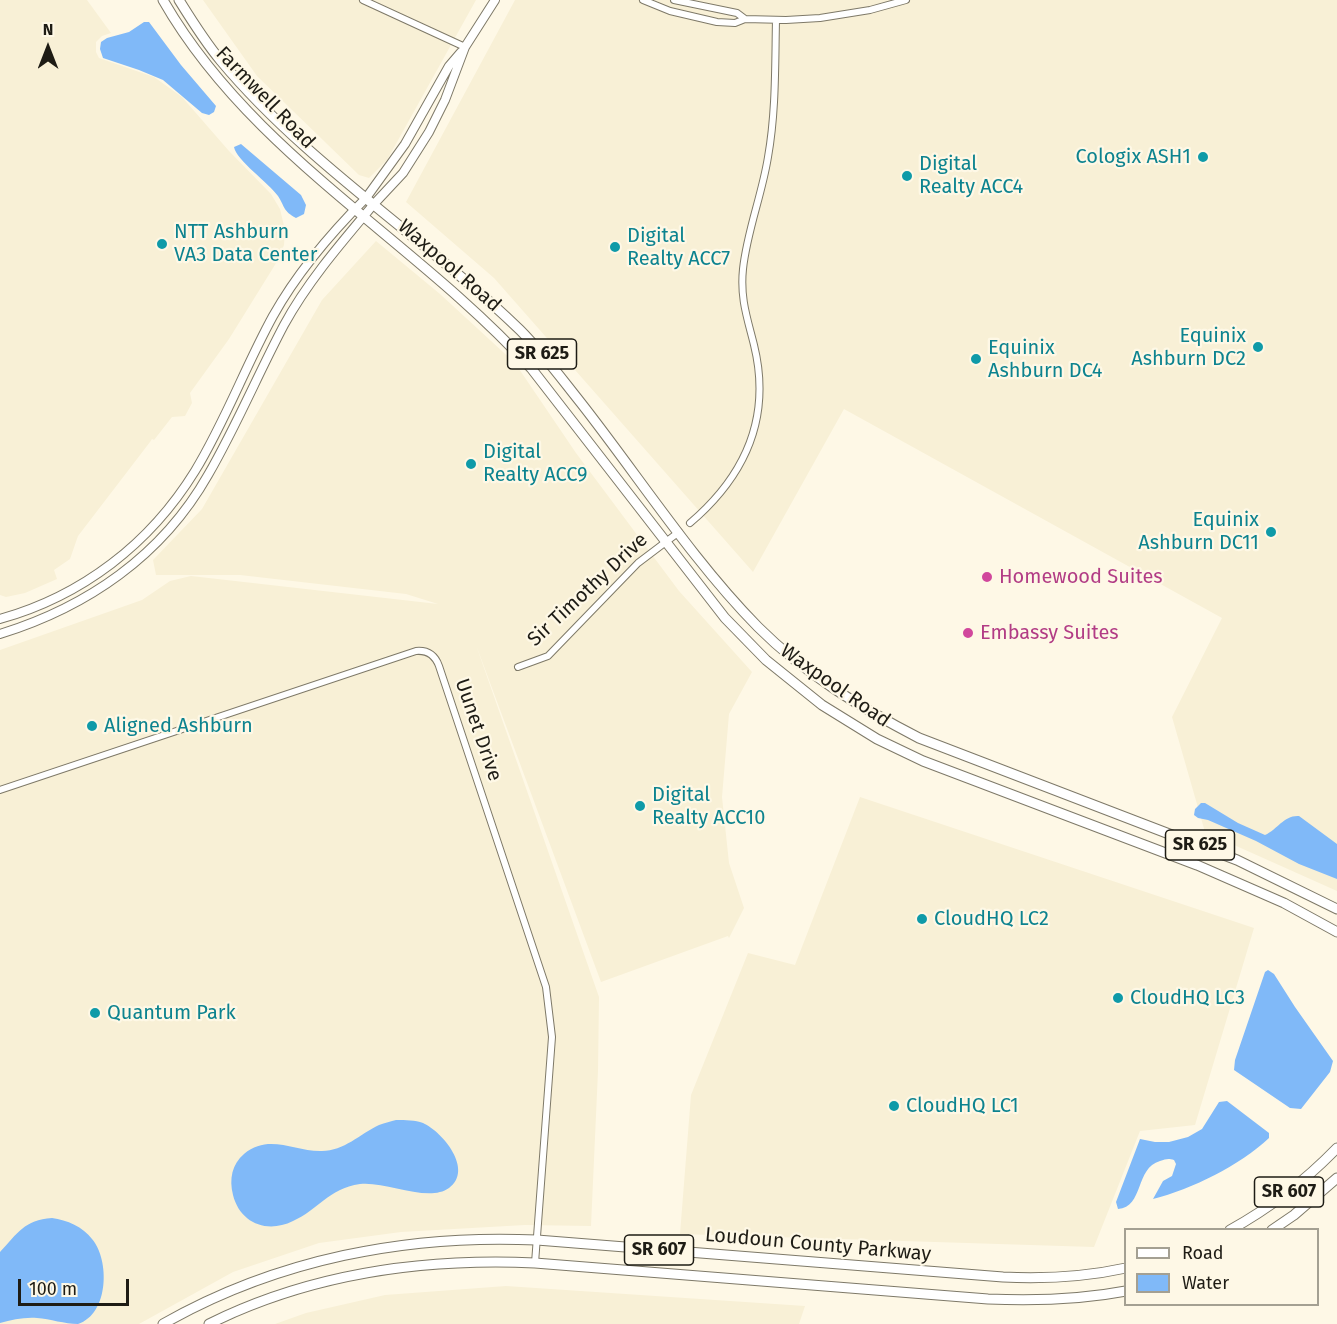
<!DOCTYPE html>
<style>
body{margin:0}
#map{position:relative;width:1337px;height:1324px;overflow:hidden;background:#fef8e6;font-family:"Fira Sans",sans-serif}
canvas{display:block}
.legend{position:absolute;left:1124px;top:1228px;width:195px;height:78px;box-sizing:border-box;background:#fef8e6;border:2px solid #a4a092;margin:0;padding:8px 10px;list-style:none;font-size:18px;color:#1e1c15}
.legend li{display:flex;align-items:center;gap:12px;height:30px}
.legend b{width:30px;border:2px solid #a4a092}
.north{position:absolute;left:18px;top:18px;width:60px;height:60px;-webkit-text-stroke:4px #fef8e6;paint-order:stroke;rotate:0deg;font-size:16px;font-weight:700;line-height:24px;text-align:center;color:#1e1c15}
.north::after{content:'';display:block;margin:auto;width:21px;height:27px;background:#1e1c15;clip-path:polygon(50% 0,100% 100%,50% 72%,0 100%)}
.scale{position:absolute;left:18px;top:1279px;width:111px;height:27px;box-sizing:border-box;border:3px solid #1e1c15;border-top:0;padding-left:8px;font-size:18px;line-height:21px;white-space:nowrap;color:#1e1c15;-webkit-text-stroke:4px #fef8e6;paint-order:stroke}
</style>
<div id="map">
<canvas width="1337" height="1324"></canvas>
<ul class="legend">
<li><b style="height:8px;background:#fff"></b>Road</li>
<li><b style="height:16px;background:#80b9f8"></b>Water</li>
</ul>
<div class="north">N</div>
<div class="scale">100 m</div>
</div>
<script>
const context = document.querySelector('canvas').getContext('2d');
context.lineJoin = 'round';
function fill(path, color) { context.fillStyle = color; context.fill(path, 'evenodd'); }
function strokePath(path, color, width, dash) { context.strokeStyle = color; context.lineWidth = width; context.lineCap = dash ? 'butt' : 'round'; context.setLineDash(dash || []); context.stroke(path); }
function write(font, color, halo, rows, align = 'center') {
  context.font = font + ' "Fira Sans",sans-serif'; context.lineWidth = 4.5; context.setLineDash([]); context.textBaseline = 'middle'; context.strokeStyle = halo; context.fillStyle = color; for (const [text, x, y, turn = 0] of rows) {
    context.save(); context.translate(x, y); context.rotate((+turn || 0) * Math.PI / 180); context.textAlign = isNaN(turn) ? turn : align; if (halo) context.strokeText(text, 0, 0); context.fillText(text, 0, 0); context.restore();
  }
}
fill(new Path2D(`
 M0 0H87L111 33 102 36 96 42V52L99 58 154 77 182 97 229 151 271 194 280 209 285 230 284 245 278 260 229 339 190 393 192 403 185 416 172 417 154 440 152 439 150 442 78 536 70 559 54 570 57 579 25 593 6 597 0 595Z
 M203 0H476L387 160 369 178 359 175 257 76Z
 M515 0H1337V891L1205 832 1172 717 1222 618 844 409 753 572 494 278 406 202Z
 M376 241 440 294 515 363 576 453 679 591 752 672 729 714 722 797 729 863 744 908 729 938 728 936 601 982 476 645 599 997 598 1071 591 1226 525 1225 401 1232 319 1243 233 1272 139 1324H0V650L142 600 170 581 191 576 438 604 406 594 240 575H156L153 560 202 509 322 300Z
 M860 797 1254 928 1195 1125 1140 1131 1094 1247 680 1234 691 1095 748 953 795 965Z
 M506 1286 805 1306 799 1324H275L306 1313 385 1295Z`), '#f8f0d6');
fill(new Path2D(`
 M144 22H149L181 65 216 106 214 112 209 115 202 113 163 80 139 70 103 58 100 49 101 42 107 38 129 32Z
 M241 144 301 195 306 205 304 214 296 218C283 211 285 207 278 196 269 183 236 160 234 147Z
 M1201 803H1205L1238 823 1265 835C1278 829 1284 815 1299 816L1337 844V879L1299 864 1256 841 1208 820 1198 818 1194 815 1195 809Z
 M1268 970 1274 974 1295 1007 1333 1061 1330 1072 1301 1109 1290 1108 1234 1070 1235 1060 1265 972Z
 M1227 1101 1269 1133V1138C1239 1166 1192 1189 1153 1199L1163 1181 1172 1176 1176 1164 1174 1160C1168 1158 1166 1159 1160 1161 1135 1168 1144 1207 1118 1209L1116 1202 1140 1139 1155 1142H1169L1188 1137 1202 1129 1219 1102Z
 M396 1120C406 1120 415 1120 423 1123 443 1132 474 1170 449 1188 428 1203 386 1181 360 1184 328 1189 318 1210 293 1221 267 1234 240 1223 233 1195 229 1179 232 1164 244 1154 269 1133 295 1152 322 1151 344 1151 360 1134 379 1125 385 1123 391 1121 396 1120Z
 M52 1218C67 1220 83 1227 92 1239 110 1260 109 1314 78 1324 65 1324 50 1319 37 1318 24 1317 12 1320 0 1323V1252C18 1233 24 1220 52 1218Z`), '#80b9f8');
const minor = new Path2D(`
 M363 0 465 47
 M643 0 670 11 717 22 735 23 745 19 786 20 820 18 870 10 906 0
 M674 0 737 13 745 19
 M690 523C745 476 772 418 754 345 747 317 740 298 743 269 747 231 762 195 768 157 776 112 775 66 776 20
 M518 667 548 656 638 563 679 532
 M0 790 416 651C427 650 435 655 439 666L546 987 552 1037 535 1263`);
const tertiary = new Path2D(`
 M366 198 405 144 449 66 461 52
 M374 204 403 173 429 132 445 100 465 47 495 0`);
const secondary = new Path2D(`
 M0 619C82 596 150 544 195 471 225 422 245 367 273 316 297 273 331 233 366 198
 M0 634C87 607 162 556 208 475 236 427 258 374 284 325 308 281 342 242 374 204`);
const primary = new Path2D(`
 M163 0C251 154 415 240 531 368L725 618 766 660 822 705 877 739 923 761 1197 865 1284 903 1337 932
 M179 0C192 21 205 42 221 61 307 164 424 237 520 330 542 352 561 378 581 403 639 477 693 561 758 627 805 674 861 708 919 738L1237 860 1337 909
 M1230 1230C1270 1208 1305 1181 1337 1148
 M1272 1230 1294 1215 1337 1178
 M163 1324C277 1259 407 1234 537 1240L1003 1277C1045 1279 1085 1277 1126 1268
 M209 1324C310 1274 423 1258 535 1263L988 1299C1034 1301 1079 1300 1126 1291`);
strokePath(minor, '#7e7968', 8);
strokePath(tertiary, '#7e7968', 10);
strokePath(secondary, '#7e7968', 10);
strokePath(primary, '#7e7968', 11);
strokePath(minor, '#fff', 6);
strokePath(tertiary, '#fff', 8);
strokePath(secondary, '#fff', 8);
strokePath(primary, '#fff', 9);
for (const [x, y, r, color] of [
 [1203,157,6,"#0f9aa8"],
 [907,176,6,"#0f9aa8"],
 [162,244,6,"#0f9aa8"],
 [615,247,6,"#0f9aa8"],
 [1258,347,6,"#0f9aa8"],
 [976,359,6,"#0f9aa8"],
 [471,464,6,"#0f9aa8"],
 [1271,532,6,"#0f9aa8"],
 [987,577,6,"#d1479c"],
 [968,633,6,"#d1479c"],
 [92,726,6,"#0f9aa8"],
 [640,806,6,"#0f9aa8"],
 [922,919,6,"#0f9aa8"],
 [1118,998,6,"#0f9aa8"],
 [95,1013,6,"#0f9aa8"],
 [894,1106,6,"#0f9aa8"]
]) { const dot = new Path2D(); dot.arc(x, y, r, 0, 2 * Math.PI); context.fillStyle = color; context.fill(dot); strokePath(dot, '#fef8e6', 2); }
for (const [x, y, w] of [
 [542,354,69],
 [1200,845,69],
 [1289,1192,69],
 [659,1250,69]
]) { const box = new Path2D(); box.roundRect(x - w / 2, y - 15, w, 30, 4.5); context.fillStyle = '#fef8e6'; context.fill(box); strokePath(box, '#1e1c15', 1.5); }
write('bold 18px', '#1e1c15', null, [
 ["SR 625",542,354],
 ["SR 625",1200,845],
 ["SR 607",1289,1192],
 ["SR 607",659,1250]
]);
write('20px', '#1e1c15', '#fef8e6', [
 ["Farmwell Road",265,98,46],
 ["Waxpool Road",449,266,41],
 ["Sir Timothy Drive",588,590,-43],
 ["Waxpool Road",835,686,35],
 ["Uunet Drive",478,730,71],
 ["Loudoun County Parkway",818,1245,5]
]);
write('20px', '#0d838f', '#fef8e6', [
 ["Cologix ASH1",1191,157,"right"],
 ["Digital",919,164],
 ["Realty ACC4",919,187],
 ["NTT Ashburn",174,232],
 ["VA3 Data Center",174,255],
 ["Digital",627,236],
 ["Realty ACC7",627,259],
 ["Equinix",1246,336,"right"],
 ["Ashburn DC2",1246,359,"right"],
 ["Equinix",988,348],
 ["Ashburn DC4",988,371],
 ["Digital",483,452],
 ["Realty ACC9",483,475],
 ["Equinix",1259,520,"right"],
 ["Ashburn DC11",1259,543,"right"],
 ["Aligned Ashburn",104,726],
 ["Digital",652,795],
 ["Realty ACC10",652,818],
 ["CloudHQ LC2",934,919],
 ["CloudHQ LC3",1130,998],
 ["Quantum Park",107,1013],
 ["CloudHQ LC1",906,1106]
], 'left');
write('20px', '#b23c85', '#fef8e6', [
 ["Homewood Suites",999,577],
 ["Embassy Suites",980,633]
], 'left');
</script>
